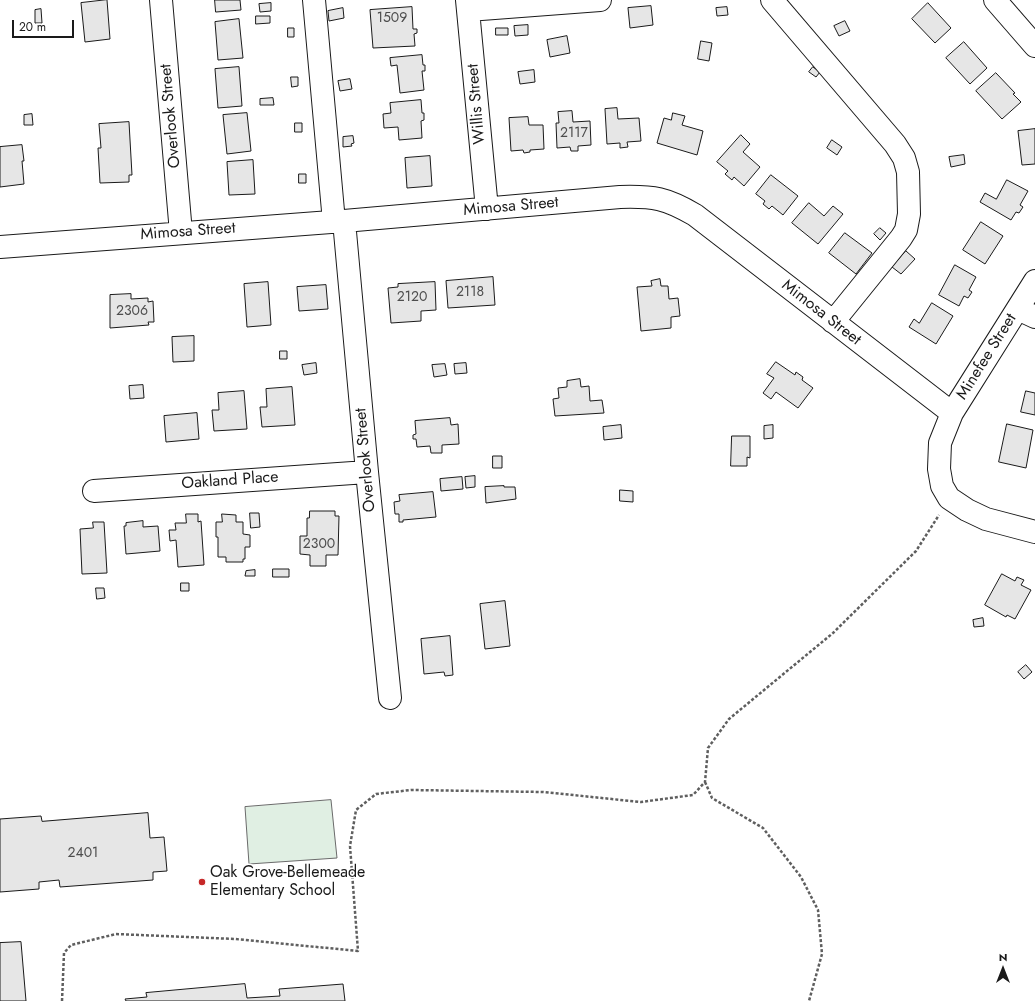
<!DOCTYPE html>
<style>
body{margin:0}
#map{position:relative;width:1035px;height:1001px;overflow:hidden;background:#fff;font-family:Jost,sans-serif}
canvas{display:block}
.north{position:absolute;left:983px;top:949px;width:40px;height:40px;-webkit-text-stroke:3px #fff;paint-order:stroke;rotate:0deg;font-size:11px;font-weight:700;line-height:16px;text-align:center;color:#1a1a1a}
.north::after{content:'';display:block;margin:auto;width:14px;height:18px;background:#1a1a1a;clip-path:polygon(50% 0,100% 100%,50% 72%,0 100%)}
.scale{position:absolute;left:12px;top:20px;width:62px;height:18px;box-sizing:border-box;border:2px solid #1a1a1a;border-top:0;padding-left:5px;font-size:12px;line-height:14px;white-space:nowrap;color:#1a1a1a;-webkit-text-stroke:3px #fff;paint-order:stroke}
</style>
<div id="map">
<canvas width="1035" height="1001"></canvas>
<div class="north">N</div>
<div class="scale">20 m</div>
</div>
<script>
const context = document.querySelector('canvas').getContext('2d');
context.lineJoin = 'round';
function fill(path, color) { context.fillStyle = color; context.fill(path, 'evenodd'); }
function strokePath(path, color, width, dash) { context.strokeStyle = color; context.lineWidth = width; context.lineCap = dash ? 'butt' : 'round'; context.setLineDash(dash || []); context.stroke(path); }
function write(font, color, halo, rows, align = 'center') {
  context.font = font + ' Jost,sans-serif'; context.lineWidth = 3; context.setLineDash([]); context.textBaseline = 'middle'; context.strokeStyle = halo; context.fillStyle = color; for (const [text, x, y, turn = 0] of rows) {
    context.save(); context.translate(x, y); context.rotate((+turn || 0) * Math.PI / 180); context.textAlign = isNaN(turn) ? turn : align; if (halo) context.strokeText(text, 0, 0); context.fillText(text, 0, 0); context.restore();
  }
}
const green = new Path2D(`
 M331 800 337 858 249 864 245 807Z`);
fill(green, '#e0efe3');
strokePath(green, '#6a6a6a', 1);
const building = new Path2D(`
 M107 0 110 39 85 42 81 3Z
 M215 0H240L241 10 216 12Z
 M271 3V11L260 12 259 4Z
 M928 3 951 28 935 43 912 19Z
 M651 6 653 25 630 28 628 8Z
 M412 7 413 29H417V33L414 34 415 46 373 48 370 10Z
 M727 7 728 15 717 16 716 8Z
 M343 8 344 18 329 21 328 11Z
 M41 9 42 23H35V10Z
 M256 16H270V23L256 24Z
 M239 19 243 58 218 60 215 22Z
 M845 21 850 31 839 36 834 26Z
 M528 25V35L515 36 514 26Z
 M288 28H294V37H288Z
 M496 28H508V35H496Z
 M567 36 570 53 550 57 547 40Z
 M701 41 712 43 709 61 698 59Z
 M964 42 987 68 970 84 946 58Z
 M422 55 423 65H425V71H422L424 90 400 93 397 65 391 66 390 58Z
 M239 67 242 106 218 108 215 69Z
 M813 67 820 72 816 77 809 72Z
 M534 70 535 82 520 84 518 72Z
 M996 73 1015 93 1013 94 1021 102 1002 119 976 91Z
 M291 77H298V86L292 87Z
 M350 79 352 89 340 91 338 81Z
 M273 98 274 105H260V99Z
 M421 100 422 113H424V120L421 121 422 138 399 140 398 127 384 128 383 114 391 113 390 103Z
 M617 108 618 119 639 118 641 141 627 142 628 147 620 148V143L607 144 605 109Z
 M572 111 573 122 590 121 591 145 578 146V151H571L570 147 557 148 556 123H559L558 112Z
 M247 113 251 151 227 154 223 115Z
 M673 113 685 116 682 125 703 131 697 155 657 143 664 118 671 120Z
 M32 114 33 125H24V115Z
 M528 117 529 125H543L544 149 530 150V152L524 153 523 150 511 151 509 118Z
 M129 122 132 175H129V182L100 183 98 148H101L99 124Z
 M295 123H302V132H295Z
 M1035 129V164L1022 165 1018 131Z
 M741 135 750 144 743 152 760 167 744 186 734 177 732 180 725 174 728 171 717 162Z
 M353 136 354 143 351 144 352 146 343 147V137Z
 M832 140 842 147 837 155 827 148Z
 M22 145 24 161H22L24 184 0 187V147Z
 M964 155 965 164 951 167 949 157Z
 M430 156 432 186 407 188 405 158Z
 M253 160 255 194 229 195 227 162Z
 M299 174H306V183H299Z
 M771 175 798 196 783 215 772 206 769 209 763 204 765 201 756 194Z
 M1007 180 1028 191 1020 205 1023 207 1019 213 1016 212 1011 220 980 202 985 193 996 199Z
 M809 203 824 216 833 206 843 214 818 244 792 223Z
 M981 222 1003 236 985 264 963 250Z
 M880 228 886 233 880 240 874 234Z
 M845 233 872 253 856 274 829 253Z
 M906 251 915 259 901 274 892 267Z
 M955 265 976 277 969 290 972 292 968 298 964 296 959 306 939 295Z
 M493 277 495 305 448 308 446 281Z
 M660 279 661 286H668L669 299 678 298 680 316 671 317V328L641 331 637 287 652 286 651 281Z
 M268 282 271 325 247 327 244 284Z
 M435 282 436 310 421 311V321L391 323 388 288 398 287V284Z
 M326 285 328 309 299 311 297 287Z
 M131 294V299L148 298V302L153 301 154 322H148L149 325 110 328V295Z
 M932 303 953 316 936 344 909 327 914 319 919 323Z
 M194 336V361L173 362 172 337Z
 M280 351H287V359H280Z
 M776 362 795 375 796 372 803 377 802 380 813 388 798 408 776 392 771 399 763 393 774 378 767 374Z
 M316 363 317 373 304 375 302 365Z
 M466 363 467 373 455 374 454 364Z
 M445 364 447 375 434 377 432 365Z
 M580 379 581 387 589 386 590 401 602 400 604 413 555 416 553 399 559 398 558 388 567 387V381Z
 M143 385 144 398 130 399 129 386Z
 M292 387 295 425 262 427 260 407H267L266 389Z
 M244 391 247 429 214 431 212 410H219L218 393Z
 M1026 391 1035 393V415L1021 412Z
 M197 413 199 439 166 442 164 416Z
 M450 418 451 425 458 424 459 444 442 445V453H431L430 446 417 447 416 439H413V435L416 434 415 421Z
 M1007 424 1033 430 1026 468 999 462Z
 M621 425 622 438 604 440 603 427Z
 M773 425V438L764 439V426Z
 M732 436H750V458L747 457V466H731Z
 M493 456H502V468H493Z
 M475 476V487L466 488 465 477Z
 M462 477 463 489 441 491 440 479Z
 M504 486V487H515L516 499 486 503 485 487Z
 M620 490 633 491V502L620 501Z
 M433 492 436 517 403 520V522H399V514H395L394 502 400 501 399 495Z
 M310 511H335V516H339L338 555H326V566H310V555L300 554V536H307V518H309Z
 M250 513H259L260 527 251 528Z
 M186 514H198V522L201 521 204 565 178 567 176 540 170 541 169 530H176L175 523H186Z
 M222 514 236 515V522H243V534L250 535V547H245V559H243V562H226V557H218V537H216V522H222Z
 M143 521V527L158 526 160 551 126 554 124 526H126V523Z
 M93 522H104L107 573 82 574 80 529 93 528Z
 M273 569H289V577H273Z
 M255 570V576H245L246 571Z
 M1002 574 1015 581 1017 577 1024 580 1021 585 1031 590 1015 619 1007 615 1006 617 985 605Z
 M181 583H189V591H181Z
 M96 588H104L105 598 97 599Z
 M505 601 510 646 485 649 480 604Z
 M983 618 984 626 974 627 973 620Z
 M450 636 453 675 445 676 444 672 424 674 421 639Z
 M1026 665 1032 672 1024 679 1018 672Z
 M148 813 150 838 164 837 167 871 153 872V880L60 887 59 880 39 882V889L0 892V819L41 816 42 821Z
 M21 942 26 1001H0V943Z
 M245 984 247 998 280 996 279 989 343 984 345 1001H126L125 999 147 997 146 993Z`);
fill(building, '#e6e6e6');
strokePath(building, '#1a1a1a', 1);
const minor = new Path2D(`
 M161 0 181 233
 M314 0 334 222
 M467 0 487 209
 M772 0 895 144 904 158 908 172 909 214 906 230 901 238 833 322
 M995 0 1035 46
 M468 10 600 0
 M344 221 367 472 390 698
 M0 247 344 221 620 197C654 196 666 198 695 215L952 413
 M1035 281 952 413 940 443 939 469 942 486 949 498 967 510 986 519 1035 532
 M1018 309 1035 317
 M94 491 367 472`);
strokePath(minor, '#1a1a1a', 24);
strokePath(new Path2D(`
 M705 782 712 798 763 828 801 877 818 910 822 954 809 1001
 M62 1001 64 953 71 945 116 934 235 939 358 951 350 846 356 810 376 794 411 790 543 792 641 802 693 795 705 782 708 748 729 719 833 633 916 551 939 515`), '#5f5f5f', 2.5, [3, 2]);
strokePath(minor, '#fff', 22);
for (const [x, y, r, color] of [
 [202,882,4,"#c62828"]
]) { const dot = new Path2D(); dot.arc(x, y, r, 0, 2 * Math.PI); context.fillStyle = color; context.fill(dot); strokePath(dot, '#fff', 1.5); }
write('14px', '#4d4d4d', null, [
 ["1509",392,19],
 ["2117",574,134],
 ["2118",470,293],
 ["2120",412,298],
 ["2306",132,312],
 ["2300",319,545],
 ["2401",83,854]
]);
write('16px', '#1a1a1a', '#fff', [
 ["Willis Street",477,104,-95],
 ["Overlook Street",171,116,-95],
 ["Mimosa Street",511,207,-5],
 ["Mimosa Street",188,232,-4],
 ["Mimosa Street",821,313,38],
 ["Minefee Street",987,357,-58],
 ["Overlook Street",366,460,-95],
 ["Oakland Place",230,481,-4]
]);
write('16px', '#1a1a1a', '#fff', [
 ["Oak Grove-Bellemeade",210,873],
 ["Elementary School",210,891]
], 'left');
</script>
